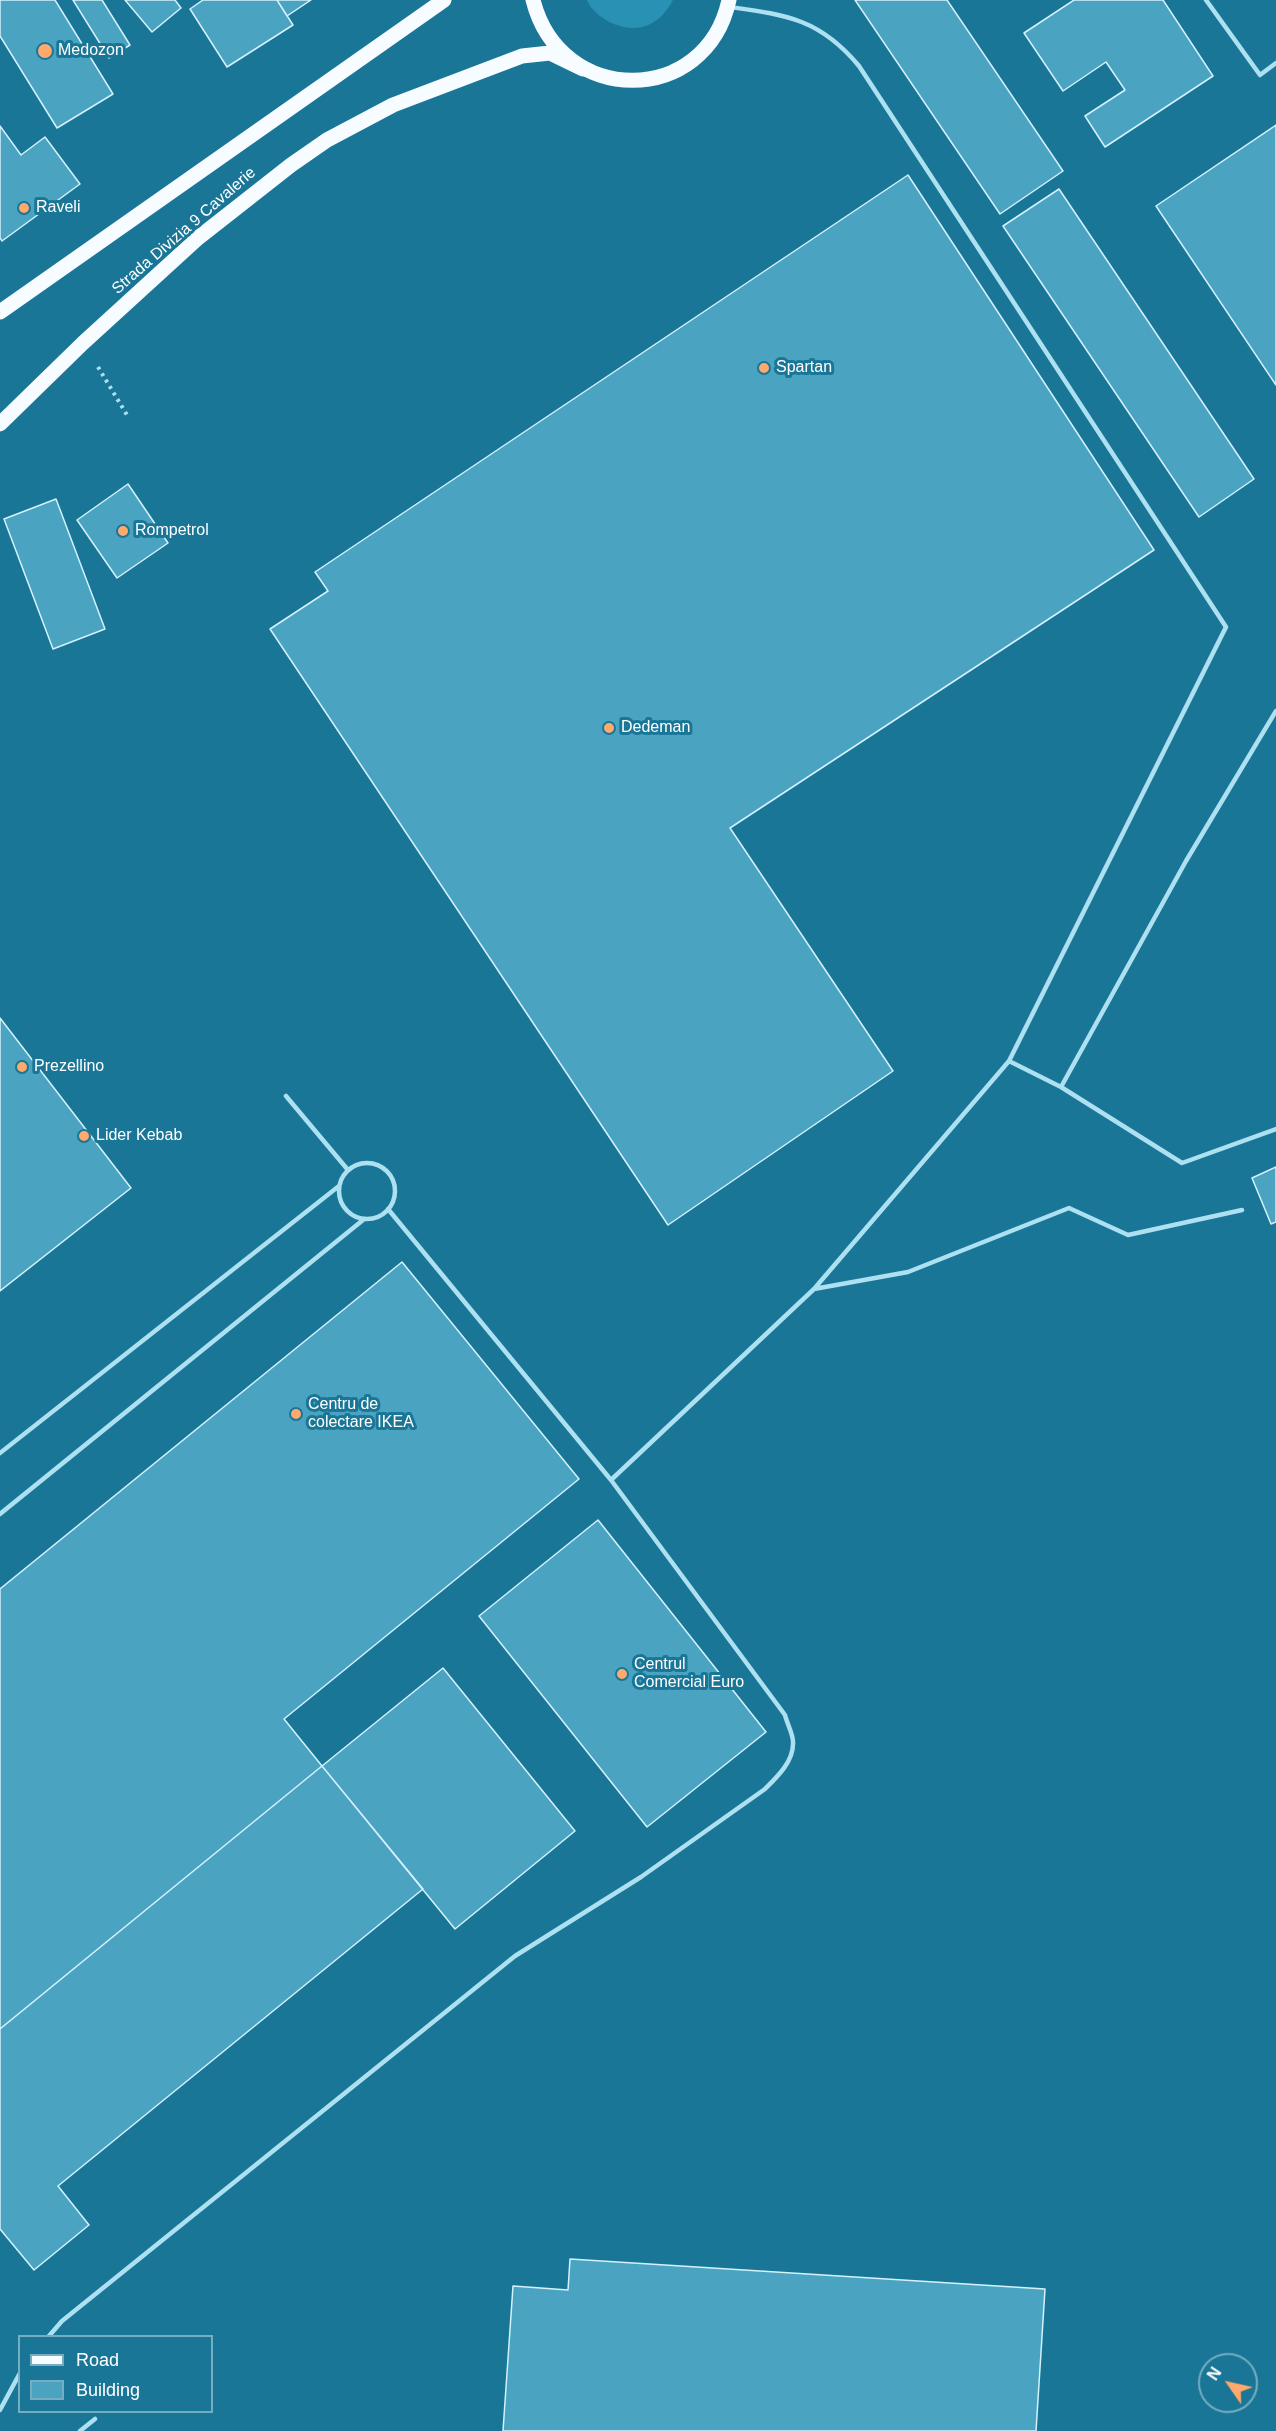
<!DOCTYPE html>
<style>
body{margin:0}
#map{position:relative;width:1276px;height:2431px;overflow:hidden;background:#197697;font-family:Helvetica,sans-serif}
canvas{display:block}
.legend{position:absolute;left:18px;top:2335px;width:195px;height:78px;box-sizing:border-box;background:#197697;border:2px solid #75adc1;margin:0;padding:8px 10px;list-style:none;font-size:18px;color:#fff}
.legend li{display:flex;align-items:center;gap:12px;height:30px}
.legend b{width:30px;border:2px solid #75adc1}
.north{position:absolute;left:1198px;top:2353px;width:60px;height:60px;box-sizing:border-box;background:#197697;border:2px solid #75adc1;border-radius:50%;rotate:304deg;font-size:16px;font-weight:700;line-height:24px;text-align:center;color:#fff}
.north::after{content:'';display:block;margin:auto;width:21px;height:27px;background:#ffa96c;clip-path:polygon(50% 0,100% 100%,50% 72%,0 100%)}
</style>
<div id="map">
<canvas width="1276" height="2431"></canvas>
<ul class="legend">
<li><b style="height:8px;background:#f6fcff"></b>Road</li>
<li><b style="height:16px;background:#4aa3c1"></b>Building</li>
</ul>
<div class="north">N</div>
</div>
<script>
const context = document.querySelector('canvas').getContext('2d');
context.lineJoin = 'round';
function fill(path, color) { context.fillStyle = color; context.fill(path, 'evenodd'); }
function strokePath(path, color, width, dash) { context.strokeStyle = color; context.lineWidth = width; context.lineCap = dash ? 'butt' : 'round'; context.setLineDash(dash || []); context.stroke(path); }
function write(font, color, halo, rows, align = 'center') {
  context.font = font + ' Helvetica,sans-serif'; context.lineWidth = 6; context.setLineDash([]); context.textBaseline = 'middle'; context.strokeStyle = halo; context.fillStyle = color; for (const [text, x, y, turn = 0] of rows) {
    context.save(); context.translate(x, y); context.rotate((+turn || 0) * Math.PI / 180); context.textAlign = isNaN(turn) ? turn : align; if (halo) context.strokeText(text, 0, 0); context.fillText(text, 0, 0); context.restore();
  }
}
fill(new Path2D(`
 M587 0H673C667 12 656 24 642 27 623 32 594 18 587 0Z`), '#2991b4');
const building = new Path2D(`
 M0 0H55L113 94 57 128 0 36Z
 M73 0H102L130 45 109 58Z
 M125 0H175L181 8 152 32Z
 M203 0H277L293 25 227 67 190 9Z
 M277 0H311L287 16Z
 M855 0H947L1063 171 1000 214Z
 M1074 0H1163L1213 76 1105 147 1085 116 1125 90 1106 62 1063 91 1024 33Z
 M1276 125V385L1156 206Z
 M0 126 21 155 45 137 80 184 2 241 0 238Z
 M908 175 1154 550 730 828 893 1071 668 1225 270 629 328 591 315 572Z
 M1059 189 1254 479 1199 517 1003 226Z
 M128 484 168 543 117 578 77 520Z
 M56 499 105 629 53 649 4 519Z
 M0 1018 131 1188 0 1291Z
 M1276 1167V1222L1271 1224 1252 1178Z
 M402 1262 579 1479 284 1719 322 1766 0 2029V1589Z
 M598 1520 766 1732 647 1827 479 1616Z
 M443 1668 575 1831 455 1929 322 1766Z
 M322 1766 423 1889 58 2186 89 2225 34 2270 0 2229V2029Z
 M570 2259 1045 2289 1036 2431H503L513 2286 568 2290Z`);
fill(building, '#4aa3c1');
strokePath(building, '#d4f2fc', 1.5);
strokePath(new Path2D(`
 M98 367 127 415`), '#ade0f1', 4, [3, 4.5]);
strokePath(new Path2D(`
 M1206 0 1260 75 1276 63
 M1276 711 1186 861 1061 1087 1182 1163 1276 1129
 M1009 1061 1061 1087
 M286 1096 348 1170
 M339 1191a28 28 0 1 1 56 0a28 28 0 1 1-56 0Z
 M814 1289 908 1272 1069 1208 1128 1235 1242 1210
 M0 1453 339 1186
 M611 1480 814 1289 1009 1061 1226 627 859 66C820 19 787 15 730 7
 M0 1514 363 1220
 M49 2336 62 2321 515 1956 641 1877 765 1789C777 1777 793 1762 793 1744 794 1735 787 1724 785 1715L611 1480 388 1209
 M0 2410 20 2373
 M80 2431 95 2419`), '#ade0f1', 4.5);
strokePath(new Path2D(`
 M533 0C560 107 706 107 729 0
 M0 312 444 0
 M0 424 83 343 198 238 291 165 327 140 393 105 522 56 550 53 583 69`), '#f6fcff', 15);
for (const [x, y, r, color] of [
 [45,51,8,"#ffa96c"],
 [24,208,6,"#ffa96c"],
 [764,368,6,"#ffa96c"],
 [123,531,6,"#ffa96c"],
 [609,728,6,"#ffa96c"],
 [22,1067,6,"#ffa96c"],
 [84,1136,6,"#ffa96c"],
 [296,1414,6,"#ffa96c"],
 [622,1674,6,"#ffa96c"]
]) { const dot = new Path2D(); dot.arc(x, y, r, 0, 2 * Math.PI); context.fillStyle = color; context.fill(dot); strokePath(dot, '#197697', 2); }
write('16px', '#fff', '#197697', [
 ["Medozon",58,51],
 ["Raveli",36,208],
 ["Spartan",776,368],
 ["Rompetrol",135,531],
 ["Dedeman",621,728],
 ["Prezellino",34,1067],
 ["Lider Kebab",96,1136],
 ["Centru de",308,1405],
 ["colectare IKEA",308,1423],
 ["Centrul",634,1665],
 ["Comercial Euro",634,1683]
], 'left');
write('16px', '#fff', '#197697', [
 ["Strada Divizia 9 Cavalerie",184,231,-41]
]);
</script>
